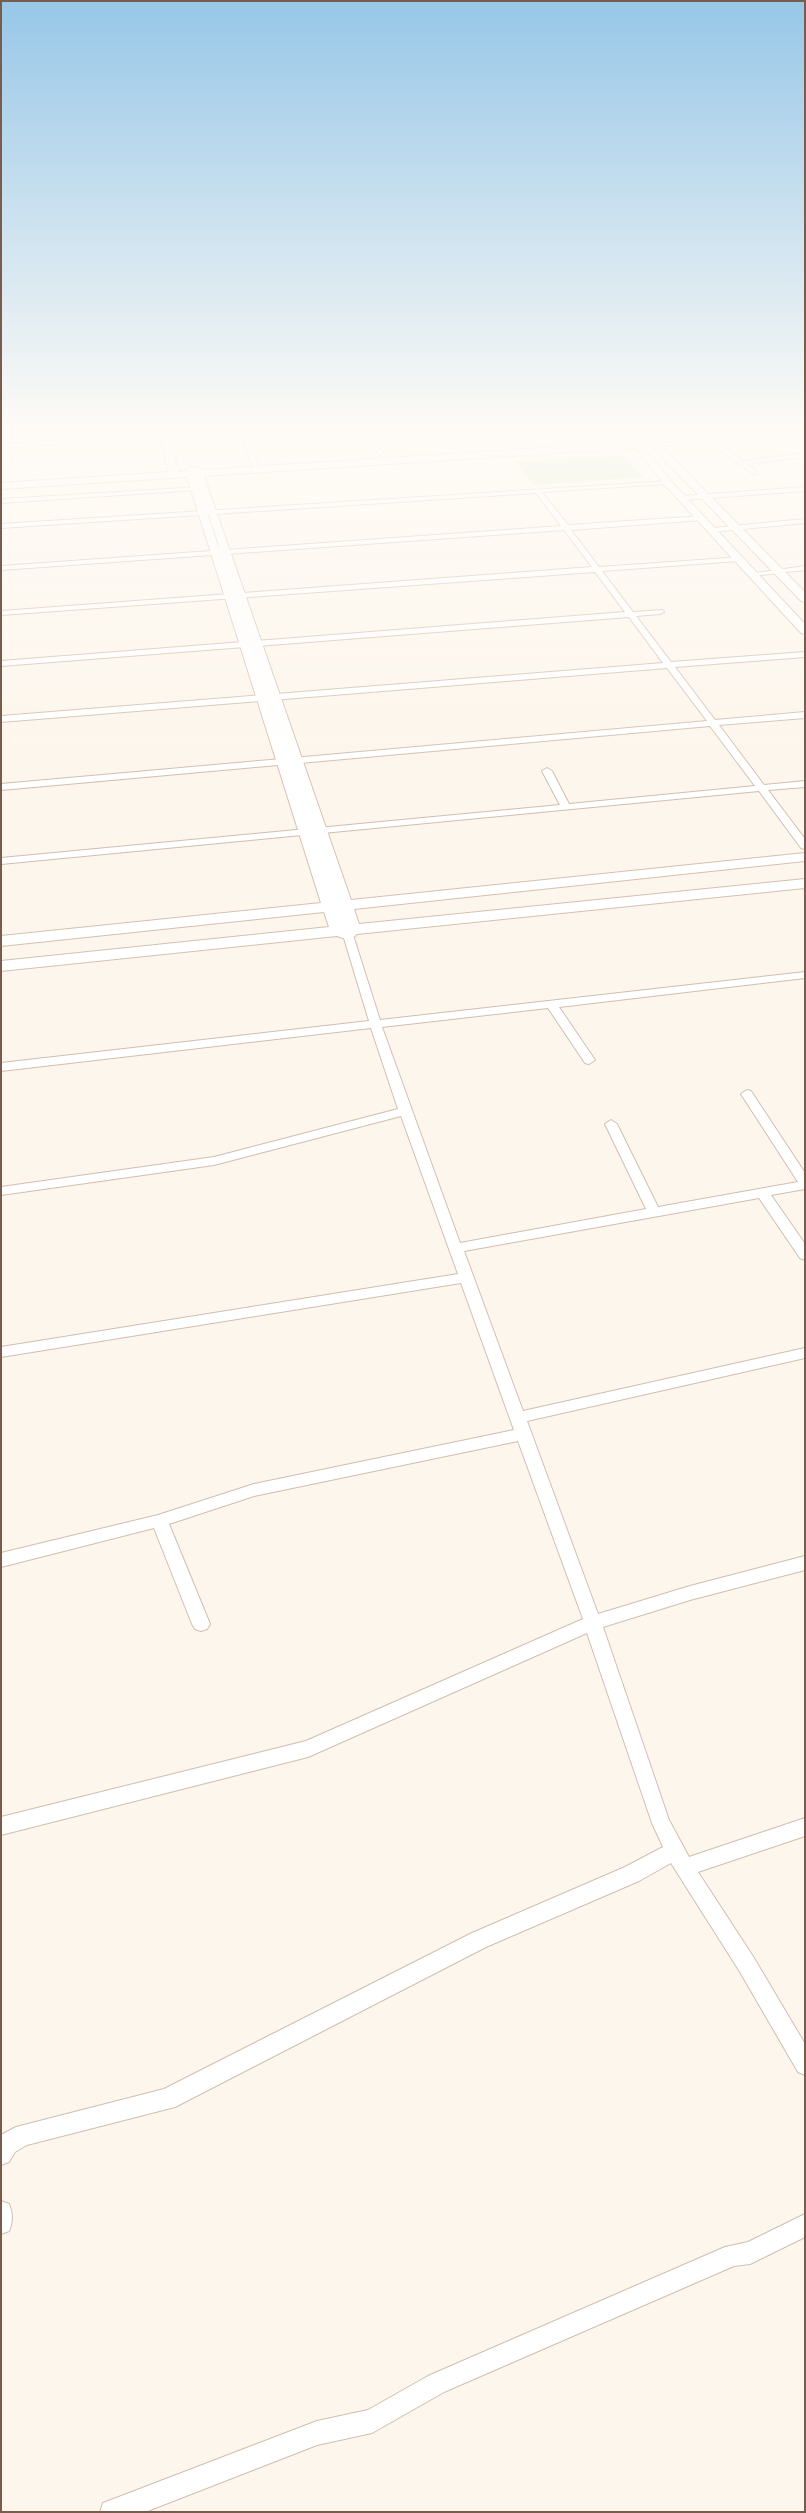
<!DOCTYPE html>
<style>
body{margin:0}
#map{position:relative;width:806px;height:2513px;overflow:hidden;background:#fdf6ec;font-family:"PT Sans",sans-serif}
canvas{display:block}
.frame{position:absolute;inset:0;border:2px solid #7a5c4d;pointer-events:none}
</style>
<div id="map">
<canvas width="806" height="2513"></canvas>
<div class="frame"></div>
</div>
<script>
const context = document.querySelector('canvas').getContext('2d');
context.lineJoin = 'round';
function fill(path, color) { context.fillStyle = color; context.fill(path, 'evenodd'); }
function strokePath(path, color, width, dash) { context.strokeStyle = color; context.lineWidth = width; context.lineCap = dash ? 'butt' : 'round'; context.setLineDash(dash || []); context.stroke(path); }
fill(new Path2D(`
 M622 455 643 477 533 485 516 462Z`), '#d8ecc9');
const street = new Path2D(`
 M237 427 244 429 299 427 245 433 258 465 255 467 252 465Z
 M363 427H369L388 462H384Z
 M696 427H714L646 438 643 436Z
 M805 428V432L714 440 743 461 805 453V457L747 464 757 472 755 475 707 441 657 446 654 444Z
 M166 434 164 437 1 448V444Z
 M669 481 667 484 542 492 568 525 702 516 706 518 702 520 571 530 599 567 741 557 742 559 738 561 602 571 633 612 663 610 664 612 660 614 636 616 671 662 805 652V657L675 667 715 720 805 712V718L719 725 764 785 805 781V787L768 790 805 839V849L801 848 759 791 1 864V858L560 805 542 771 547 768 552 771 569 804 755 786 710 726 1 790V784L707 721 667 668 1 722V716L663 663 629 617 1 666V661L625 612 595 572 1 615V611L592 567 564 530 1 570V566L561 526 536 493 1 528V524Z
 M199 487 197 490 1 503V499Z
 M805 487V491L683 500 680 498 683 496Z
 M805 519V523L712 532 708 530 712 528Z
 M805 566V570L752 576 748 574Z
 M348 932 353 935 380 1020 805 972V978L559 1007 595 1060 589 1064 585 1063 548 1008 382 1027 460 1243 646 1209 605 1124 611 1120 617 1124 658 1207 798 1182 741 1094 747 1090 751 1091 805 1173V1189L771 1195 805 1244V1260L800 1258 759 1198 464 1251 523 1411 805 1348V1358L527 1421 598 1614 690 1586 805 1556V1570L690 1600 603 1627 669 1820 689 1857 805 1818V1836L698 1872 754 1958 805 2044V2075L798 2072 740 1972 671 1863 639 1881 486 1947 175 2107 27 2145 15 2152 9 2162 1 2165V2135L16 2127 164 2089 472 1933 625 1867 663 1847 652 1823 587 1633 308 1757 1 1835V1817L306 1741 583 1619 518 1441 254 1496 169 1524 210 1624 207 1629 201 1631 195 1629 192 1624 154 1528 1 1567V1553L158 1515 254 1484 514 1430 461 1283 1 1357V1347L458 1274 401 1116 214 1165 1 1195V1187L214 1157 398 1109 371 1028 1 1071V1063L369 1021 343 935Z
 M1 2201 9 2204C13 2214 13 2221 9 2231L1 2234Z
 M805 2214V2237L750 2264 734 2266 444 2392 372 2433 317 2445 145 2512H100L103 2503 317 2421 368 2410 428 2376 725 2247 748 2242Z`);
const secondary = new Path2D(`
 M157 427H166L179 472 185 471 189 467H197L202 470 633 442 618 427H627L639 440 636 442 642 444 670 480 805 624V634L801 633 664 484 636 448 204 476 351 900 805 853V861L354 909 359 924 805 879V888L357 934C351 941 345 939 337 936L1 971V961L329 927 324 912 1 946V936L321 903 187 477 1 489V483L169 472ZM206 507 218 543 219 549 207 512Z
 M652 443H658L805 592V602L801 601 652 447Z`);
strokePath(street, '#d1beb0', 2);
strokePath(secondary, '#d6c0b0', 2);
fill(street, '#fff');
fill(secondary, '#fff');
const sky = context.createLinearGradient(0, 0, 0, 779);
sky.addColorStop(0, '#97c7e8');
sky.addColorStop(0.55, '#fefbf6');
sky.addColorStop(1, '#fefbf600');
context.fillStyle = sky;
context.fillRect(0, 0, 806, 779);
</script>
